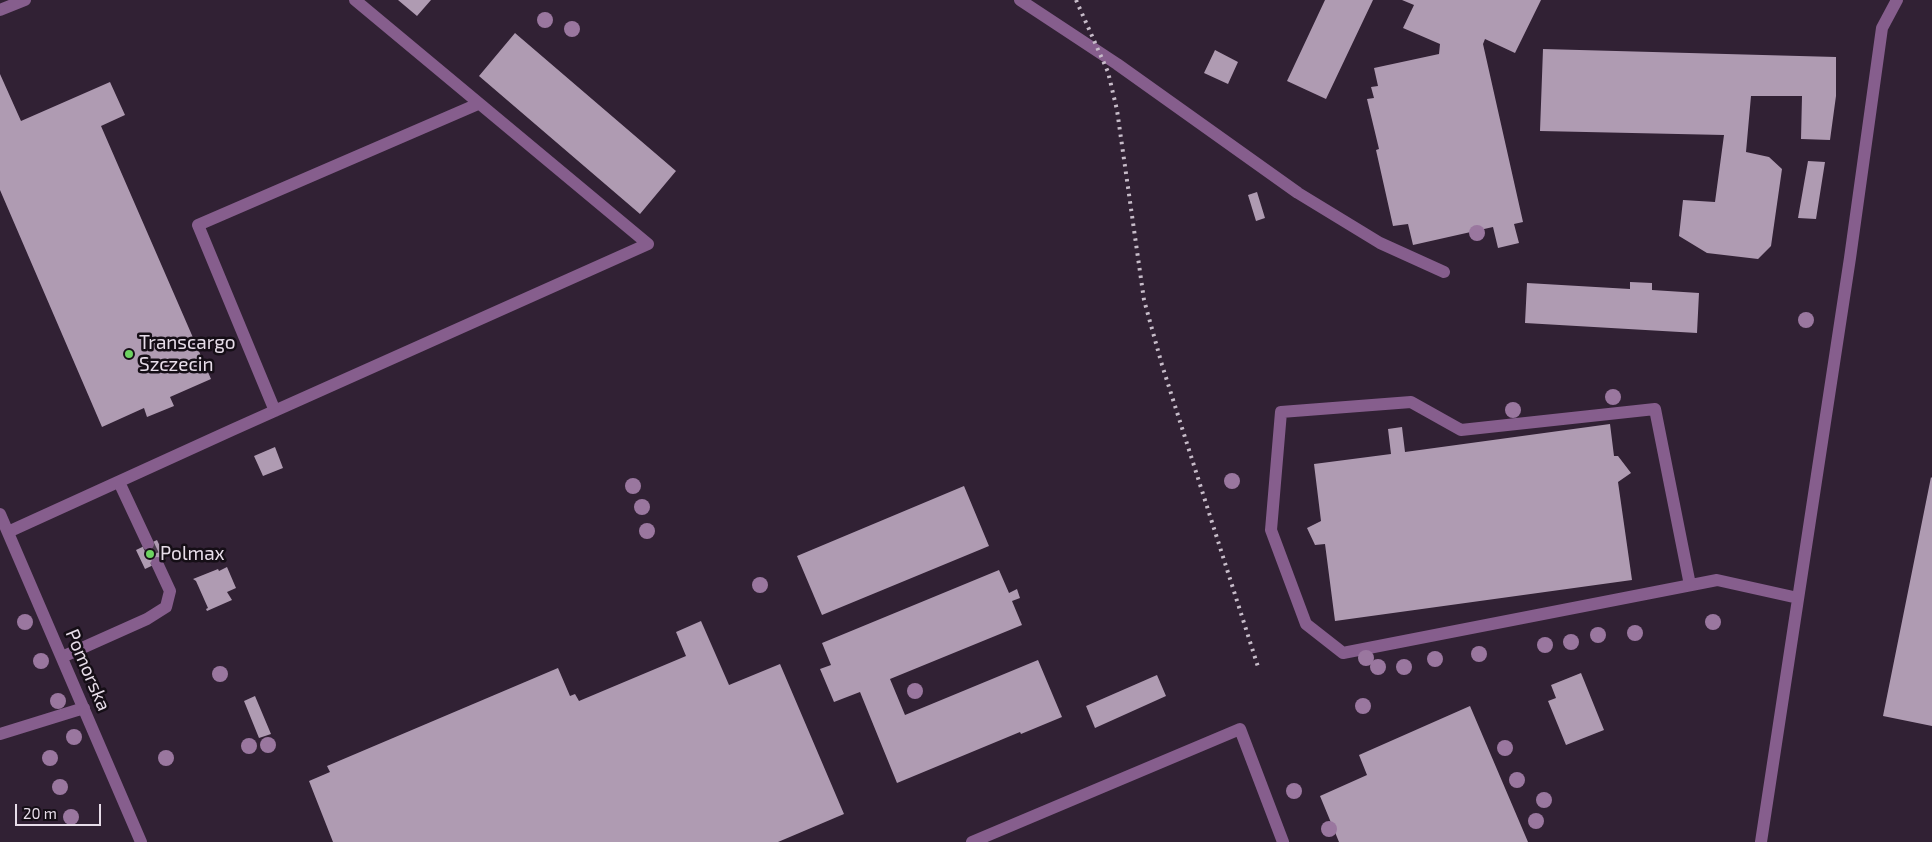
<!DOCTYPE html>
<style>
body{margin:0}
#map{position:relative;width:1932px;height:842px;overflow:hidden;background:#312134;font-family:"Exo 2",sans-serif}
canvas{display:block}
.scale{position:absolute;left:15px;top:804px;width:86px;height:22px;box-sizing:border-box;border:2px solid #e7dde9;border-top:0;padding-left:6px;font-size:15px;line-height:18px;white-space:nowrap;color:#e7dde9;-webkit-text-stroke:4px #150e16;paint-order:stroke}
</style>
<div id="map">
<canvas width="1932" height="842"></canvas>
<div class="scale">20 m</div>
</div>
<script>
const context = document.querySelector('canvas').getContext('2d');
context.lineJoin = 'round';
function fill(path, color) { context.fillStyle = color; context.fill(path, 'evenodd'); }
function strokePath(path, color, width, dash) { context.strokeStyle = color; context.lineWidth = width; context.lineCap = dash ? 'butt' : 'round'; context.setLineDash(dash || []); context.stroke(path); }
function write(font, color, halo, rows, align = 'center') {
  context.font = font + ' "Exo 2",sans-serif'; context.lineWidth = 5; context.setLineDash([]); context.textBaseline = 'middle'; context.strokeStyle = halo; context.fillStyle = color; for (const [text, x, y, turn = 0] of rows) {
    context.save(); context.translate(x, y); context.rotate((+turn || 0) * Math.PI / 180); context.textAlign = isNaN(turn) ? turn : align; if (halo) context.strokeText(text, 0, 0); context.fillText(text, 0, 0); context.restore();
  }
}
fill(new Path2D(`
 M398 0H431L417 16Z
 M1325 0H1373L1326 99 1287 81Z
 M1402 0H1541L1515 53 1485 39 1483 44 1523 222 1514 224 1519 243 1498 248 1493 227 1413 245 1408 224 1393 226 1376 150 1379 149 1367 99 1374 98 1371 87 1378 86 1374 68 1439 54 1440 44 1403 28 1414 5Z
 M515 33 676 171 640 214 479 76Z
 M1543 49 1836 57V96L1830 140 1801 139 1802 96H1751L1746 152 1769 157 1782 169 1771 246 1758 259 1707 253 1679 236 1683 200 1715 202 1724 135 1540 131Z
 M1215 50 1238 62 1228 84 1204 73Z
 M0 74 21 121 110 82 125 115 101 126 211 379 170 397 174 406 147 417 144 408 102 427 0 190Z
 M1808 161 1825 162 1816 219 1798 218Z
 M1257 192 1265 218 1256 221 1248 195Z
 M1630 282 1652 283V290L1699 293 1697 333 1525 323 1527 283 1630 289Z
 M1610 424 1614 456H1618L1631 473 1618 482 1632 580 1335 621 1325 544 1315 545 1307 528 1321 521 1314 464 1391 454 1388 429 1402 427 1405 452Z
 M275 447 283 468 263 476 254 456Z
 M1931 477 1932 478V726L1883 716Z
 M964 486 989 546 822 615 797 556Z
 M157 540 166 559 145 569 136 550Z
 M227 567 236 588 227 592 232 600 207 611 206 609 208 608 196 581 193 579 218 569 219 571Z
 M999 570 1009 593 1017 589 1020 598 1012 601 1022 625 890 679 905 715 1038 660 1062 717 1021 734 1020 732 897 783 860 692 834 702 820 669 831 665 822 643Z
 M701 621 729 685 780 664 844 814 778 842H333L309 781 330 772 327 766 558 668 570 696 575 694 579 701 686 656 676 632Z
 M1581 673 1604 730 1566 745 1548 701 1556 698 1551 685Z
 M1157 675 1166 696 1095 728 1086 706Z
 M255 696 271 734 259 738 244 701Z
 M1470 706 1528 842H1339L1320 796 1367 775 1359 755Z`), '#af9bb2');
strokePath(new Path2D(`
 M148 544 157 563`), '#4c3d4f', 12, [12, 6]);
strokePath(new Path2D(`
 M1020 0 1117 64 1298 193 1380 243 1444 272
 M0 10 25 0
 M275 411 198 225 478 104
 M119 482 148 544
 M0 514 141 842
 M8 532 232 430 648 244 355 0
 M1690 585 1655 409 1461 430 1411 402 1281 412 1271 530 1306 624 1343 653 1717 580 1798 598
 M62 657 147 619 166 607 170 591 157 563
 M0 734 84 708
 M972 842 1240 729 1283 842
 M1761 842 1850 258 1882 28 1897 0`), '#865e8d', 12);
strokePath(new Path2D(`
 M1076 0 1108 72 1117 110 1144 300 1162 365 1259 670`), '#c7bcc9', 4, [2.5, 5]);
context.fillStyle = '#9a779f';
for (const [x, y] of [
 [545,20],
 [572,29],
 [1477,233],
 [1806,320],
 [1613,397],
 [1513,410],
 [1232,481],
 [633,486],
 [642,507],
 [647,531],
 [760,585],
 [25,622],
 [1713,622],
 [1635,633],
 [1598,635],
 [1571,642],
 [1545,645],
 [1479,654],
 [1366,658],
 [1435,659],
 [41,661],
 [1378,667],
 [1404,667],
 [220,674],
 [915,691],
 [58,701],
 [1363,706],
 [74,737],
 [268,745],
 [249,746],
 [1505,748],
 [50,758],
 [166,758],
 [1517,780],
 [60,787],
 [1294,791],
 [1544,800],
 [71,817],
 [1536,821],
 [1329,829]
]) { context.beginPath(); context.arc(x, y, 8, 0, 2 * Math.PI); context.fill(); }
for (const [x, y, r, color] of [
 [129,354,5,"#6dd361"],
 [150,554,5,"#6dd361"]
]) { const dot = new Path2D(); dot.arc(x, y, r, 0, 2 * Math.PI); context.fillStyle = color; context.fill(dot); strokePath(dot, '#150e16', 2); }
write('19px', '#e7dde9', '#150e16', [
 ["Transcargo",139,343],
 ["Szczecin",139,365],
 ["Polmax",160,554]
], 'left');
write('19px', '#e7dde9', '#150e16', [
 ["Pomorska",88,670,67]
]);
</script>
